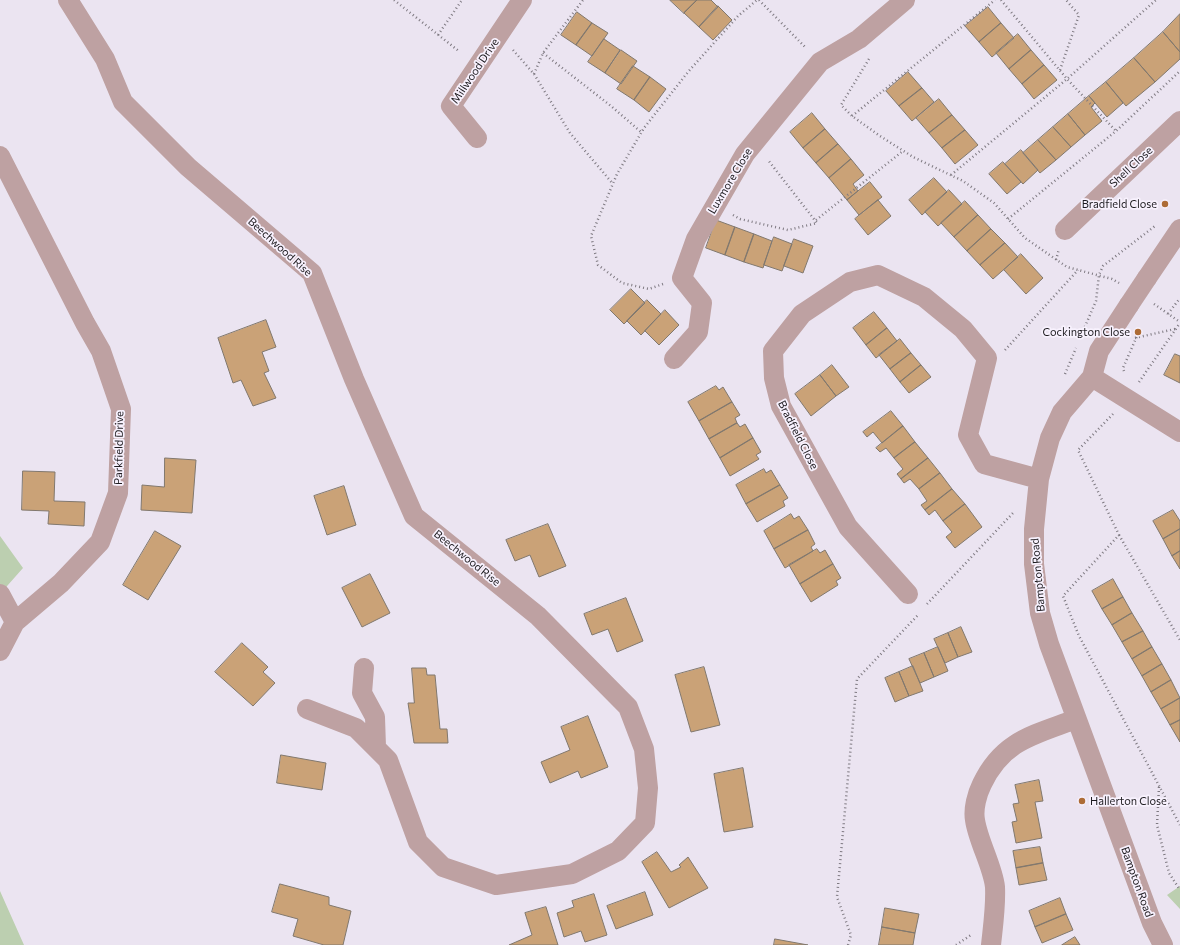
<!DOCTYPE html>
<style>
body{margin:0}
canvas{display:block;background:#ebe4f1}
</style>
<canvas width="1180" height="945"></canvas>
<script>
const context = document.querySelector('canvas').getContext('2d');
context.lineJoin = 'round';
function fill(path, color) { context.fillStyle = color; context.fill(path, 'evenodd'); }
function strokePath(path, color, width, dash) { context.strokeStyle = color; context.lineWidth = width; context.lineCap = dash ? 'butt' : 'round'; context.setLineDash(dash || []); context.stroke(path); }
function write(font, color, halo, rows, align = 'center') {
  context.font = font + ' Commissioner,sans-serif'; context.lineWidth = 3.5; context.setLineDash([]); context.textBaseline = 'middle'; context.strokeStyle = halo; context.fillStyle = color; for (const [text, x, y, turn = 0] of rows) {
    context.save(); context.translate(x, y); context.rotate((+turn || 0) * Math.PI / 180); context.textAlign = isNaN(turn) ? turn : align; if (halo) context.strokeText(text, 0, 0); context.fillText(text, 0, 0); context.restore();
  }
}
fill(new Path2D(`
 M0 536 23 568 0 594Z
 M1180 886V909L1167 895Z
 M0 891 24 945H0Z`), '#bccfb0');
const building = new Path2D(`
 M670 0H697L684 13Z
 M697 0H711L718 7 699 27 684 13Z
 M718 6 732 20 713 40 699 27Z
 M988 7 1001 23 979 42 965 26Z
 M577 12 592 23 576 45 561 35Z
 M1180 14V52L1163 32Z
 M592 23 608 33 592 56 576 45Z
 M1001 23 1014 38 992 57 979 42Z
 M1163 32 1180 52V59L1155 82 1134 58Z
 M1018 34 1031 50 1009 69 996 53Z
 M604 39 620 50 605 73 588 62Z
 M621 50 637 61 621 84 605 73Z
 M1031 50 1044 65 1022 84 1009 69Z
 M1134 58 1155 82 1126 106 1106 82Z
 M1044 65 1057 80 1034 99 1022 84Z
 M633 66 650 77 634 100 617 89Z
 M908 72 922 88 899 106 886 91Z
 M650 77 666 89 649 112 634 100Z
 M1106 82 1123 103 1107 117 1089 96Z
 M922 88 934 102 912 121 899 106Z
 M1089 96 1095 103 1091 107 1102 121 1085 135 1068 114Z
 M939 99 952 115 929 133 916 118Z
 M812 113 825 129 803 148 790 132Z
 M1068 114 1085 135 1071 147 1053 127Z
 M952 115 965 130 942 148 929 133Z
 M1053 127 1071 147 1056 160 1038 140Z
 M825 129 838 144 816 163 803 148Z
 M965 130 978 145 955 164 942 148Z
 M1038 140 1056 160 1040 173 1023 153Z
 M838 144 851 159 829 178 816 163Z
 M1021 150 1038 170 1023 184 1005 164Z
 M851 159 864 175 853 184 858 191 847 200 829 178Z
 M1003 162 1021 182 1007 194 989 174Z
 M934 178 947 192 922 215 909 200Z
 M870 182 882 197 859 215 847 200Z
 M949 190 962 204 938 226 925 212Z
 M878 200 891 216 868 235 855 219Z
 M965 201 978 215 954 237 941 223Z
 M978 215 991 229 967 251 954 237Z
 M716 220 735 227 725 255 706 248Z
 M735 227 754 234 744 262 725 255Z
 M991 229 1005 243 980 265 967 251Z
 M754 234 772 241 763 268 744 262Z
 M774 237 792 244 782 271 764 265Z
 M794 239 813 246 803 273 784 266Z
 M1005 243 1018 257 993 279 980 265Z
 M1021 254 1043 278 1026 294 1004 270Z
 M631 289 645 303 624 324 610 310Z
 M647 300 661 314 641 335 627 321Z
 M665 310 679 325 659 345 645 331Z
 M874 312 887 328 866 345 853 328Z
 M266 320 276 347 262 352 269 371 264 373 276 398 253 406 241 380 233 383 218 338Z
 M887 328 897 341 876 358 866 345Z
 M900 339 911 353 890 369 879 355Z
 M911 353 921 365 900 382 890 369Z
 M1175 354 1180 356V383L1164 375Z
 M832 365 849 387 836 396 820 375Z
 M921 365 931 377 909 393 900 382Z
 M820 375 836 396 811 416 795 394Z
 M716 386 719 390 723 387 732 402 699 421 688 402Z
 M732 402 740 415 735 418 737 423 709 439 699 421Z
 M891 411 903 426 882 443 873 432 867 437 863 432Z
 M737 423 740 427 745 424 753 438 720 458 709 439Z
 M903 426 915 442 894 458 886 448 880 452 876 448Z
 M753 438 761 452 756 455 759 459 730 476 720 458Z
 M915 442 928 458 901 479 897 474 903 469 894 458Z
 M165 458 196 460 192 513 141 510 142 485 164 487Z
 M928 458 940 473 919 489 910 479 904 483 901 479Z
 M764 469 766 473 771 470 780 485 746 504 736 485Z
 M23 471 55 472 54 501 85 502 84 526 48 524 49 511 22 510Z
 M940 473 952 489 925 510 921 505 927 501 919 489Z
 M780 485 788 498 783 501 785 506 757 522 746 504Z
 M344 486 356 525 327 535 314 496Z
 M952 489 965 504 943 521 935 510 929 515 925 510Z
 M965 504 982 527 955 548 946 537 952 532 943 521Z
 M1173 510 1180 521V529L1163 539 1153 521Z
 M791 514 794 519 799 516 808 530 774 549 764 531Z
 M548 524 566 566 539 577 530 555 515 561 506 540Z
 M1180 529V551L1172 556 1163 539Z
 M808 530 815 544 811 547 813 551 785 568 774 549Z
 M155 531 181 546 148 600 123 585Z
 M817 549 820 553 825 550 833 564 800 584 789 565Z
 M1180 551V569L1172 556Z
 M833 564 841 578 836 581 838 585 811 602 800 584Z
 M370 574 390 613 362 627 342 588Z
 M1113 579 1123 597 1102 609 1092 591Z
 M1123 597 1132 613 1112 625 1102 609Z
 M626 598 643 641 617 652 608 629 592 635 584 614Z
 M1132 613 1143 631 1122 642 1112 625Z
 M961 627 972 652 958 657 948 633Z
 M1143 631 1152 647 1132 659 1122 642Z
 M948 633 958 657 945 663 934 639Z
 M242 643 268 667 263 672 275 683 253 706 215 672Z
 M938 647 948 671 934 677 924 653Z
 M1152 647 1162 664 1142 676 1132 659Z
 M924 653 934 677 920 683 909 659Z
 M1162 664 1171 680 1151 692 1142 676Z
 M913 666 923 691 909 696 899 672Z
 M704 667 720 725 691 732 675 675Z
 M412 668H426L427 675H435L440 729H447L448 743H414L408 703H414Z
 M899 672 909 696 895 702 885 678Z
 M1171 680 1180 698 1161 709 1151 692Z
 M1180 698V720L1170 725 1161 709Z
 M588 716 608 767 581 778 578 771 550 783 541 762 570 750 561 727Z
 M1180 720V742L1170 725Z
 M281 755 326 763 322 790 277 783Z
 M743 768 753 827 724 832 714 774Z
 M1039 780 1043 801 1035 802 1042 838 1016 843 1012 822 1017 821 1013 804 1019 803 1015 785Z
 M1040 847 1043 863 1016 868 1013 851Z
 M657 852 671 872 681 867 679 865 688 857 708 888 669 908 642 862Z
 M1043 863 1047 880 1019 885 1016 868Z
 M280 884 329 897V905L351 911 343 945H324L293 936 298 919 272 912Z
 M645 892 653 915 616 929 607 906Z
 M594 894 607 935 585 942 581 931 564 937 557 913 574 907 572 901Z
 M1060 898 1066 914 1035 927 1029 911Z
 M546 907 558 945H509L532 935 525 913Z
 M885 908 919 914 915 933 882 927Z
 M1066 914 1073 930 1042 943 1035 927Z
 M882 927 915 933 913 945H879Z
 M1075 937 1080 945H1062Z
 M775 939 808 945H774Z`);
fill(building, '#caa277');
strokePath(building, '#81786e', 1);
strokePath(new Path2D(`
 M394 0 460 52
 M759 0 806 48
 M1001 0 1067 79 1116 131
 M438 35 462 0
 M513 50 534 74 570 133 613 184
 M543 53 611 106 641 132
 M869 59 841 105 852 116 880 136 913 157 963 181 994 203 1025 238 1067 267 1112 279 1119 283
 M1060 70 1079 15 1066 0
 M534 74 543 53 583 0
 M852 116 995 0
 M951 175 1067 79 1156 0
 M733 215 740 219 788 230 817 223 768 160
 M1008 219 1116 131 1180 71
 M816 220 903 151
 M1056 260 1059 249
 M663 284 649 289 622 283 598 265 591 236 617 174 644 128 688 72 738 16 757 0
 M1154 304 1180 322
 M1168 314 1180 298
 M1080 338 1096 301 1099 275 1103 266 1155 226
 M1135 338 1175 329
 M1005 350 1078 270
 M1124 371 1123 368 1137 336
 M1065 374 1076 348
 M1139 382 1180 323
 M1113 414 1078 450 1119 535 1063 596 1079 636 1180 825
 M1119 535 1180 640
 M927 604 1013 513
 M1159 787 1157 825 1169 873 1180 890
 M848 945 851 935 837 897 857 679 919 614
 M956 945 971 935`), '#7f7a82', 2.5, [1, 3]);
strokePath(new Path2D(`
 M68 0 105 59 123 102 188 167 312 273 354 379 414 516 538 616 628 707 644 749 648 788 645 823 618 851 572 874 496 885 443 867 418 842 388 760 356 728 307 709
 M477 138 451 106 522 0
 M0 156 85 323 101 351 121 409 118 493 100 542 61 583 15 622 0 651
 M1065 230 1180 121
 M1147 278 1180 229
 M1129 305 1099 351 1092 377 1062 412 1050 438 1039 479 1034 529V564L1040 613 1049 644 1152 923 1163 945
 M674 359 698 332 702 303 682 278 696 239 745 154 820 62 859 39 905 0
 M1092 377 1180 432
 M0 594 15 622
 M908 594 848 527 781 406 774 378 773 351 802 314 850 282 878 275 924 297 963 329 987 358 968 435 984 464 1039 479
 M364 668 362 693 375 717 376 747
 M991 945C993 926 996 906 995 887 993 867 978 841 975 820 973 809 977 794 982 784 1003 740 1034 735 1076 719`), '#bea1a2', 20);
strokePath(new Path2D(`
 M1129 305 1147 278`), '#bea1a2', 20);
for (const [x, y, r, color] of [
 [1165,204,4,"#ad6c36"],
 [1138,332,4,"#ad6c36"],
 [1082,801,4,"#ad6c36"]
]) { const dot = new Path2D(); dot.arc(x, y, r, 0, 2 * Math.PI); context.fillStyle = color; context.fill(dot); strokePath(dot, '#f8f2fe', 1.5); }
write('11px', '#1d1b1f', '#f8f2fe', [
 ["Millwood Drive",475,71,-56],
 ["Shell Close",1131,167,-43],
 ["Luxmore Close",730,181,-59],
 ["Beechwood Rise",280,247,42],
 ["Bradfield Close",798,435,63],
 ["Parkfield Drive",119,448,-89],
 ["Beechwood Rise",467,558,39],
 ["Bampton Road",1038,575,-95],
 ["Bampton Road",1137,882,70]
]);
write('11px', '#1d1b1f', '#f8f2fe', [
 ["Bradfield Close",1157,204],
 ["Cockington Close",1130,332],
 ["Hallerton Close",1090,801,"left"]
], 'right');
</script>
